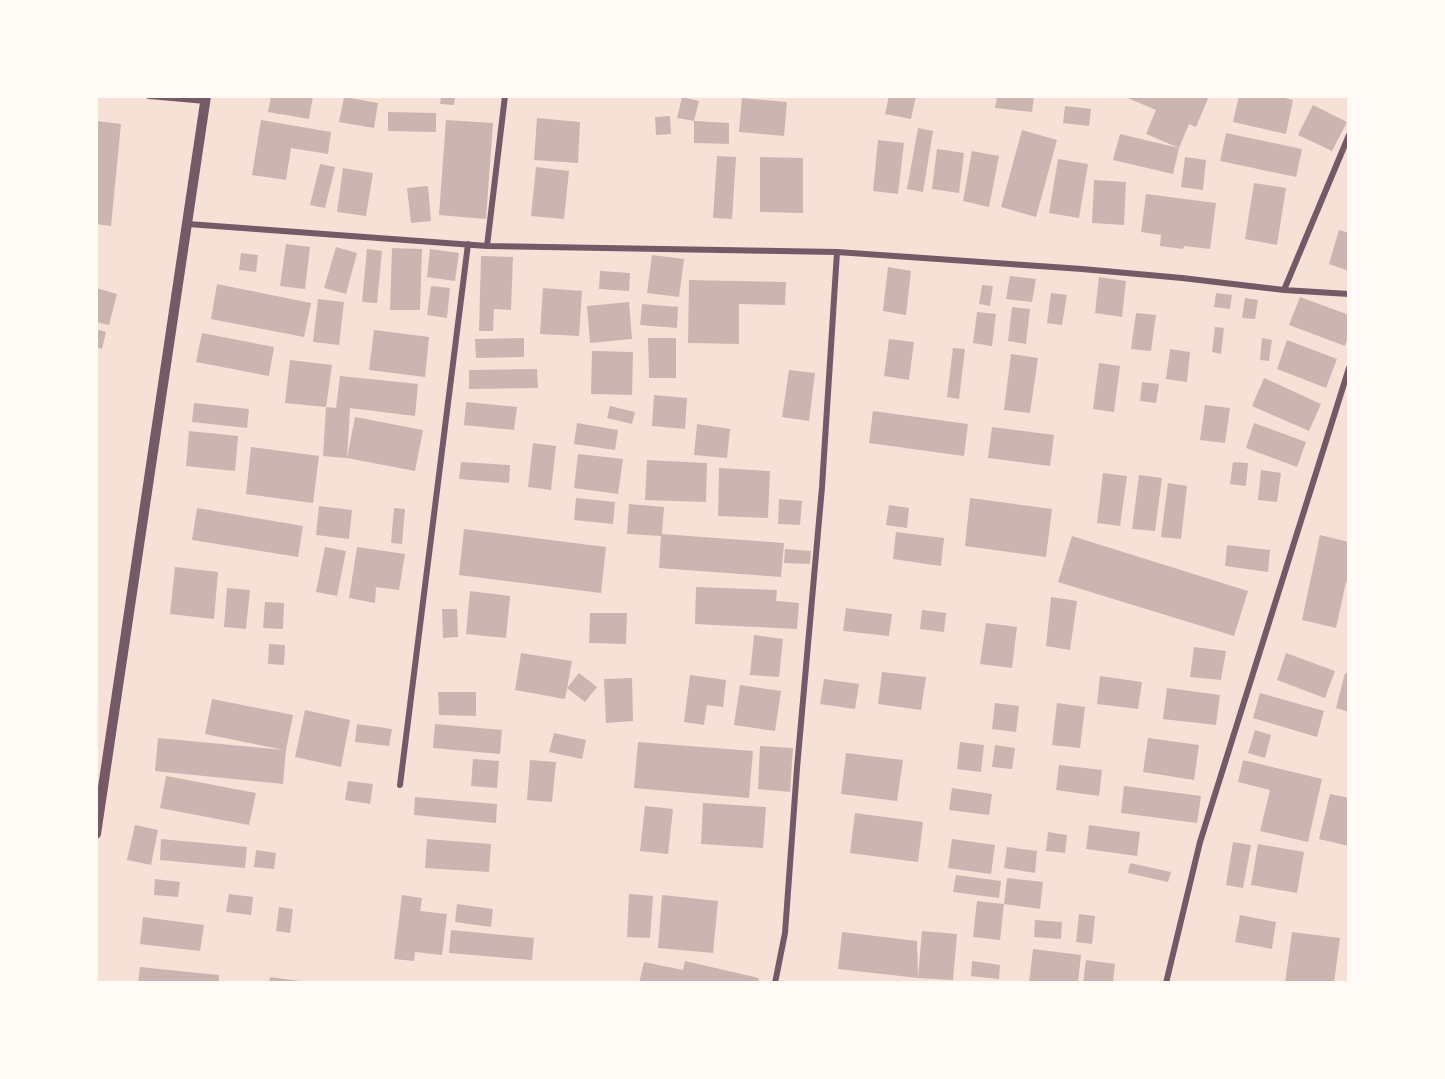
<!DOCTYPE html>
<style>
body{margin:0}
#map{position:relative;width:1445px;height:1079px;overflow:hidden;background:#f7e1d7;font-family:Lato,sans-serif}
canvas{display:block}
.frame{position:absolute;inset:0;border:98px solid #fffaf5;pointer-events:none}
</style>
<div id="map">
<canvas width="1445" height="1079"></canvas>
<div class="frame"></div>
</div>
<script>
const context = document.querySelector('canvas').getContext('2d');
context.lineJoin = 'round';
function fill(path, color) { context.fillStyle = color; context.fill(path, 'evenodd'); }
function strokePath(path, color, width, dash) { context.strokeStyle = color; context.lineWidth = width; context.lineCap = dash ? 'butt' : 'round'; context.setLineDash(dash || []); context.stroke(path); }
fill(new Path2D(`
 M271 96H313L309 119 268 112Z
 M441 96H455L454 105 440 104Z
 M889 96H916L911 119 885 114Z
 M997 96H1034L1032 112 995 108Z
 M1123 96H1209L1196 127 1189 124 1179 148 1146 134 1156 110Z
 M1239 96H1277L1293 100 1286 134 1233 122Z
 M344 97 378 103 374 128 339 122Z
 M682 97 699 101 694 121 729 123V144L694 143V121L677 118Z
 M742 98 787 102 784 136 739 132Z
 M1313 105 1347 122 1332 151 1298 135Z
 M1065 106 1091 109 1089 126 1063 123Z
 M388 112 436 113V132L388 131Z
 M670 116 671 134 656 135 655 117Z
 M537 118 580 122 578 163 534 160Z
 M261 120 331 132 328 154 291 148 286 180 252 175Z
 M446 120 493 123 486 219 439 215Z
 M96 121 121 124 111 226 96 224Z
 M918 128 933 131 923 192 907 189Z
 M1022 130 1057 140 1036 217 1001 207Z
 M1226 133 1302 149 1296 177 1220 161Z
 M1120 134 1179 148 1173 174 1113 160Z
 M878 140 904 143 898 194 873 191Z
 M937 149 964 153 959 193 932 189Z
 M972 151 999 156 989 207 963 201Z
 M717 156 736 157 732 219 713 218Z
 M760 157 803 158V213L760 212Z
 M1185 157 1206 160 1203 190 1181 187Z
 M1058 159 1088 164 1079 218 1049 213Z
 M320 164 335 167 325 208 310 205Z
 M536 167 569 171 564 219 531 216Z
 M343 168 373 173 366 216 337 212Z
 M1094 180 1126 182 1124 225 1092 223Z
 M1254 183 1286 188 1277 245 1245 239Z
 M428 186 431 221 411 223 407 188Z
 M1146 194 1216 203 1210 249 1184 246 1183 249 1160 246 1161 235 1141 232Z
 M1339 230 1349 233V271L1329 264Z
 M286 244 310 247 305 289 280 286Z
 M336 247 357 253 346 294 324 288Z
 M392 248 422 249 420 310H390Z
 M367 249 382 251 377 303 362 302Z
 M430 249 459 253 455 281 427 277Z
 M241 253 258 255 256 272 239 270Z
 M652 255 684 259 679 297 647 293Z
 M481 256 513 257 511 310 494 309 493 331H479Z
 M888 267 911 271 906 315 883 311Z
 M600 271 630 273 629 291 599 289Z
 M1010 276 1036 279 1032 302 1006 299Z
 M1099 277 1126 281 1122 317 1095 313Z
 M689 280 786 282 785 305 739 304V344L688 343Z
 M217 284 311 303 304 337 211 319Z
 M982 285 993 286 990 306 979 304Z
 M431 286 450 288 447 318 427 315Z
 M96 288 117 294 109 325 96 322Z
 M543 288 582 291 579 336 540 334Z
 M1051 293 1067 295 1062 325 1047 323Z
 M1216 293 1232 295 1230 309 1214 307Z
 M1300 297 1349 315V334L1345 346 1289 325Z
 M1245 298 1258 300 1255 319 1242 318Z
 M318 299 344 302 339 345 313 342Z
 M629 302 632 339 590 343 587 306Z
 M642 304 678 307 677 328 640 325Z
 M1012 307 1030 309 1026 344 1008 341Z
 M977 312 996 314 992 346 973 343Z
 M1136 313 1156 315 1151 351 1131 349Z
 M1215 327 1224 328 1221 354 1212 352Z
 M96 329 106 332 102 349 96 347Z
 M374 330 429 337 425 377 369 370Z
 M202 333 274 347 269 376 196 362Z
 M524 338V357L476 358 475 339Z
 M648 338H676V378H649Z
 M1262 338 1272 340 1269 361 1260 360Z
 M889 339 914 342 909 380 884 376Z
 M1287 340 1337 359 1326 388 1277 369Z
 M953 348 965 349 959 399 947 397Z
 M1170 349 1190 352 1187 382 1166 379Z
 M592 351 633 352 632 395 591 394Z
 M1011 354 1038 358 1030 413 1004 410Z
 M290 360 332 365 326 407 336 408 340 376 418 384 415 416 350 408 347 458 355 417 423 430 415 471 347 458 323 456 326 407 285 403Z
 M1099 363 1120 366 1114 412 1093 409Z
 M537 369 538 388 469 389V370Z
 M789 370 815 373 809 421 782 417Z
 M1264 378 1321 404 1309 431 1252 406Z
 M1142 382 1159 384 1156 403 1140 401Z
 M654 395 687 398 685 429 652 426Z
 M466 402 517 407 514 430 464 425Z
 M194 403 249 409 247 428 192 422Z
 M1205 405 1230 408 1225 443 1200 440Z
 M610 406 635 412 632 424 607 418Z
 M873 411 968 424 964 456 869 443Z
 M577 423 618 430 615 450 574 444Z
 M1254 423 1306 442 1297 467 1246 448Z
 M697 424 730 429 727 458 694 455Z
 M992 427 1054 435 1050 466 988 458Z
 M189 431 238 436 235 471 186 466Z
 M533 443 556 446 551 490 528 487Z
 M251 447 319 456 313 503 246 494Z
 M578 454 623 459 618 494 574 488Z
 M647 460 707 463 706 502 645 500Z
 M461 462 510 465 509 483 459 479Z
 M1233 462 1248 463 1246 486 1230 484Z
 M719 468 770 471 768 518 718 516Z
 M1261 470 1281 473 1277 502 1258 500Z
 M1103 473 1127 476 1120 526 1097 523Z
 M1139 475 1162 478 1155 531 1132 529Z
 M1168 483 1187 486 1181 539 1161 537Z
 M576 498 615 502 613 524 574 520Z
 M970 498 1052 509 1046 557 965 546Z
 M779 499 802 501 800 525 778 524Z
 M629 504 664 507 662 534 784 543 781 577 659 568 661 536 627 534Z
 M889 505 909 508 907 528 886 525Z
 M319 506 352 510 349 539 316 535Z
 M197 508 303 526 298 557 192 540Z
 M394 508 405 509 402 544 391 543Z
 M464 529 606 547 601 593 459 575Z
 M896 532 944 538 941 566 893 559Z
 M1320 535 1349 542V583L1346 582 1336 628 1302 620Z
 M1072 536 1248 591 1234 636 1058 582Z
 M1227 545 1270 550 1268 572 1225 566Z
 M325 547 346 551 337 596 316 592Z
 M357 547 405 554 399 590 376 587 375 603 349 598Z
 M785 549 811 551 810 564 784 563Z
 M175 567 218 572 214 619 170 614Z
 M696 587 777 590 776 601 799 603 797 629 695 624Z
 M227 588 250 590 246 629 224 627Z
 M470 591 510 596 506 638 466 634Z
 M1051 597 1077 601 1070 650 1046 646Z
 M265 602 284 603 283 629 263 628Z
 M846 608 892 614 889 636 843 631Z
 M442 609H457L458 637 443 638Z
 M922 610 946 613 944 632 920 629Z
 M590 613H627L626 644 589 643Z
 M986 623 1017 627 1012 668 980 664Z
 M754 635 783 639 779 677 750 675Z
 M269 644 285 645 284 665 268 664Z
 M1194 647 1226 651 1221 680 1190 677Z
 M521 653 572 661 567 688 579 673 597 687 585 702 567 688 565 699 515 690Z
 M1286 653 1335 671 1325 698 1277 680Z
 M882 672 926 677 921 710 878 704Z
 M1345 673 1349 674V712L1336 708Z
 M690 675 726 680 723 707 707 705 704 725 684 722Z
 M1100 676 1142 682 1138 709 1097 704Z
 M632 678 633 721 606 723 604 679Z
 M824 679 859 684 855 709 820 704Z
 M740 685 781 691 775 731 734 725Z
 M1167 688 1220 695 1216 725 1163 719Z
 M438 692H476V716L439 715Z
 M1260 693 1324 711 1317 737 1253 718Z
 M212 699 293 715 286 750 283 784 155 771 158 738 284 750 205 734Z
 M995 703 1019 706 1016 732 992 729Z
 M1057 703 1085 707 1080 748 1052 745Z
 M305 710 350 720 341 767 295 757Z
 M357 724 392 729 389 746 355 742Z
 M435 724 502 730 500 754 433 748Z
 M1255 730 1271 735 1265 758 1248 753Z
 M554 733 586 740 582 759 549 752Z
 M1148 738 1199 745 1194 780 1143 772Z
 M638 742 753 751 749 798 634 788Z
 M960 742 984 745 981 772 957 769Z
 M995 745 1015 748 1012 769 992 767Z
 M760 746 793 748 790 792 758 789Z
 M846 753 903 760 897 801 841 794Z
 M473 759 499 761 497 788 471 786Z
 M530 760 556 762 552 802 527 800Z
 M1243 760 1322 779 1308 842 1260 831 1270 790 1238 782Z
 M1059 765 1102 770 1099 796 1056 790Z
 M166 776 256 793 249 825 160 808Z
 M348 781 373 784 370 804 345 800Z
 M1124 786 1201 796 1197 823 1121 813Z
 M952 788 992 794 989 815 949 810Z
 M1330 794 1349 798V846L1319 839Z
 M415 797 497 804 496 823 414 815Z
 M703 803 766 807 763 848 701 844Z
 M645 806 673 809 668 854 640 851Z
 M855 813 923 822 918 862 850 853Z
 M135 825 158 830 151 865 127 860Z
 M1089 825 1140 832 1137 856 1086 849Z
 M1048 832 1067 835 1065 853 1046 851Z
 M161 839 247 847 245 868 160 860Z
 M427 839 491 844 489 872 425 868Z
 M952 839 995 845 991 874 948 868Z
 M1233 842 1251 845 1243 888 1226 885Z
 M1258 844 1304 852 1297 893 1251 885Z
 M1007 847 1037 851 1035 873 1004 868Z
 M256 850 276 853 274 869 254 867Z
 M1130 863 1171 872 1168 882 1128 873Z
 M956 875 1001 881 999 898 953 892Z
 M1007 878 1043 882 1040 909 1004 904Z
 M155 879 180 882 178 897 154 895Z
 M229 894 253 897 251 915 226 912Z
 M629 894 653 896 650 938 627 937Z
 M402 895 422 898 420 911 447 914 442 955 415 952 414 961 394 959Z
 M662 895 718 901 713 953 658 948Z
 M977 901 1004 904 1000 940 973 937Z
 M457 904 493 909 491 927 455 922Z
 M279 907 293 909 290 933 276 931Z
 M1079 914 1095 916 1092 944 1076 942Z
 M1240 915 1276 922 1272 949 1235 942Z
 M143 917 204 925 200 951 140 944Z
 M1035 920 1062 922 1061 939 1034 937Z
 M451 930 534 938 532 960 449 953Z
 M922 931 957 934 953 980 918 978Z
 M842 932 917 941 918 978 838 969Z
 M1292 932 1340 938 1334 983H1285Z
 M1033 949 1081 955 1078 983H1029Z
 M1086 960 1115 964 1113 983H1083Z
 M685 961 759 978 758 983H639L644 962 683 970Z
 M972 961 1000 965 999 979 971 976Z
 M140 967 219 975V983H138Z
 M270 977 307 982V983H269Z`), '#ccb4b1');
strokePath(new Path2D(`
 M149 96 206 101
 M188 224 487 246 837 252 1082 269 1182 278 1284 290 1349 294
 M487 246 505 96
 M1284 290 1349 135
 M400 785 468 244
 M775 983 785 933 797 768 822 487 837 252
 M1166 983 1200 842 1349 368`), '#755966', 6);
strokePath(new Path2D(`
 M96 834 206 96`), '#755966', 10);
</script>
